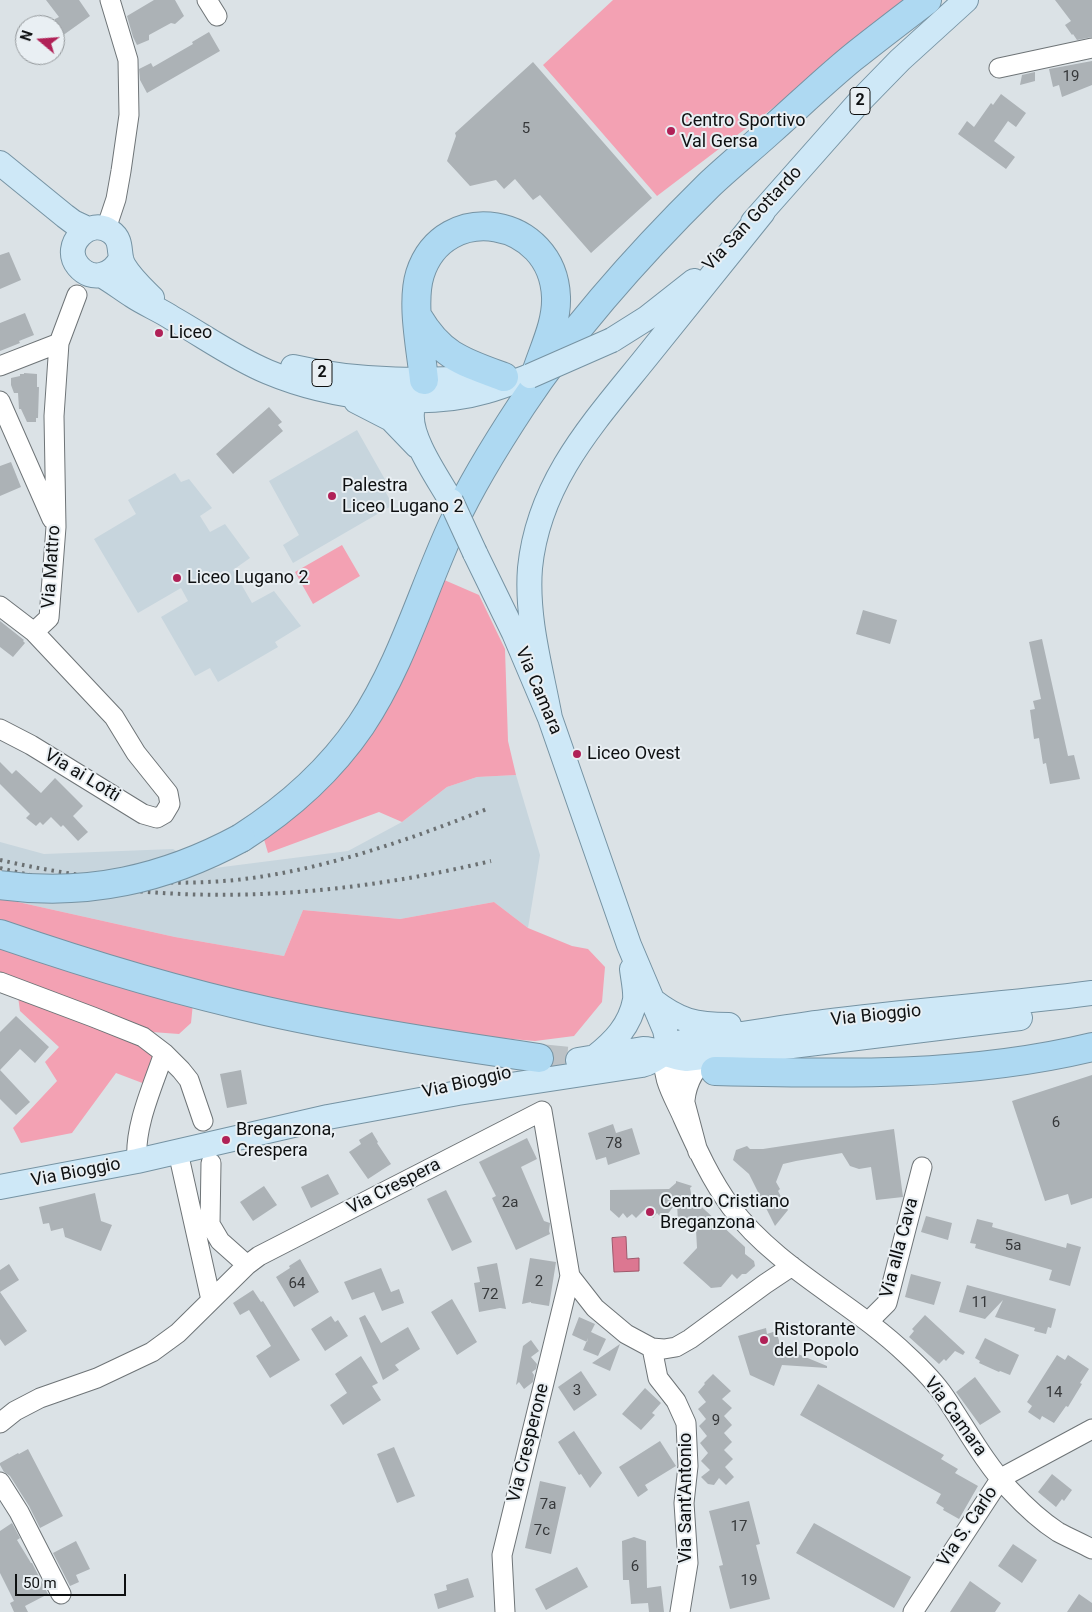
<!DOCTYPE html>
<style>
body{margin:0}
#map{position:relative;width:1092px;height:1612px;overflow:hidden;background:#dbe2e6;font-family:Roboto,sans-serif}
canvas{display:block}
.north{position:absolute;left:15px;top:15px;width:50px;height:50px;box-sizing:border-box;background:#e9eff3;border:1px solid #919699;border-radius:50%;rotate:288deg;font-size:14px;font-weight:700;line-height:20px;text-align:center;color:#0e1011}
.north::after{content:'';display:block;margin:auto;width:18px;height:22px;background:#b02157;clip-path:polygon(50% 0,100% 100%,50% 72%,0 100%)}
.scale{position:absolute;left:15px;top:1574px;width:111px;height:22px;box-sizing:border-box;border:2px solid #0e1011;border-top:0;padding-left:6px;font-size:15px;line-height:18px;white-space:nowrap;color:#0e1011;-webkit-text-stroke:4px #e9eff3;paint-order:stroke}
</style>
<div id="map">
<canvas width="1092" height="1612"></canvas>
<div class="north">N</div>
<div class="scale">50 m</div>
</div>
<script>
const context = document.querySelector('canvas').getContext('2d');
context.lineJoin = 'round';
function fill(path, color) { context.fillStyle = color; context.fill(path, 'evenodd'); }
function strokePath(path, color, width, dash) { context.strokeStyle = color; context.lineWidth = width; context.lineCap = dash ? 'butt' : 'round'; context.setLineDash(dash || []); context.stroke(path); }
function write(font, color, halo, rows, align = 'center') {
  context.font = font + ' Roboto,sans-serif'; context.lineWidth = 4; context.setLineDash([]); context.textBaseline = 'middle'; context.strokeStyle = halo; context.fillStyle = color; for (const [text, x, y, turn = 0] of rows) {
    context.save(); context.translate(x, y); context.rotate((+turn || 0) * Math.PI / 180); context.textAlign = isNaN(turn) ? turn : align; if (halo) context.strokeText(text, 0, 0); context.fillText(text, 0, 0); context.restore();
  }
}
fill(new Path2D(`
 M357 430 387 483 382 486 393 505 293 563 283 545 299 535 269 481Z
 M175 473 181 482 189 479 212 508 200 516 210 532 225 524 250 558 233 570 252 603 274 591 301 626 275 642 278 647 218 682 210 668 195 676 161 617 188 601 181 588 138 613 94 539 136 514 128 500Z
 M516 775 540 855 528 928 494 902 400 919 303 910 284 956 175 937 0 898V842L44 854 173 849 207 869 348 851 402 822 447 787 477 777Z`), '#c7d5dd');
fill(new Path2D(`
 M613 0H915L657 196 543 65Z
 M342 545 360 576 313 604 295 572Z
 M442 579 479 595 505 649 508 741 516 775 477 777 447 787 402 822 379 812 268 853 263 836 333 779Z
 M0 898 175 937 284 956 303 910 400 919 494 902 528 928 572 946 588 949 605 967 602 1002 574 1036 535 1041 465 1035 282 1002 195 981 34 933 0 919Z
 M0 944 193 1003 191 1023 179 1034 125 1030 154 1058 145 1084 116 1073 72 1133 21 1143 13 1128 57 1081 45 1062 59 1047 20 1011 17 989 0 983Z`), '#f3a1b3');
const water = new Path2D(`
 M626 1237 627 1259 639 1258V1271L614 1272 612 1238Z`);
fill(water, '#dc7791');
strokePath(water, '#9e586b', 1);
fill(new Path2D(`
 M46 0H79L90 16 55 41V19L59 17Z
 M154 0H175L184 16 175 24 171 23 149 35V40L137 45 133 37 127 16Z
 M1055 0H1092V37L1077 40 1073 34 1072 35 1065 25 1071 21Z
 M209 32 220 51 147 93 140 80 139 69 151 63 153 67 193 44 192 42Z
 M1092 61V85L1062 97 1059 85 1053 87 1049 69Z
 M533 62 652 198 591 253 540 195 533 200 515 179 504 189 496 180 470 186 447 161 456 136 455 133Z
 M1035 72V81L1020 85 1022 75Z
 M1001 94 1026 113 1016 127 1008 121 994 141 1015 157 1006 169 958 134 967 121 974 127 991 103 993 105Z
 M9 252 21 280 0 289V255Z
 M25 313 34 335 19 341 20 343 0 351V323Z
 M24 373 37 374V387H39L38 418H36V422H27L21 409H19L18 393H14L11 385V378L20 376V374H24Z
 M269 407 282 422 278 425 283 431 233 474 216 454Z
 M11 462 21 487 0 496V466Z
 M863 610 897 620 890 644 856 634Z
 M0 621 24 640 23 641 25 643 13 657 0 647Z
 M1042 639 1068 756 1074 755 1080 779 1050 784 1046 763 1043 764 1039 738 1034 739 1030 710 1035 709 1033 701 1041 699 1029 642Z
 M0 762 12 774 16 770 41 793 55 778 83 806 73 816 88 832 78 841 63 825 61 827 51 817 43 825 40 822 36 826 26 818 30 814 0 784Z
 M16 1016 49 1047 35 1063 20 1049 0 1070 30 1102 16 1115 0 1099V1032Z
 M241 1070 247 1104 227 1108 220 1074Z
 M1092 1075V1198L1071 1205 1068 1194 1045 1201 1012 1101Z
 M613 1124 616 1133 632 1128 640 1154 608 1165 606 1157 596 1160 588 1133Z
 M894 1129 903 1197 876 1200 871 1167 859 1169 850 1166 842 1153 796 1161 783 1164 776 1182 780 1189 778 1191 788 1210 775 1226 749 1174 733 1160 736 1150 747 1146 750 1149H763Z
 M372 1132 378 1142 377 1143 391 1164 368 1179 349 1152 361 1144 359 1140Z
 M527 1138 537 1159 521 1167 544 1221 550 1223 549 1231 550 1234 516 1250 492 1198 496 1196 479 1162Z
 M328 1174 339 1194 311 1208 301 1187Z
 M676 1181 692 1186 690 1188 692 1198 745 1247V1254L754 1261 755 1266 746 1274H742L737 1279 732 1274 721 1287 711 1288 683 1263 697 1248 696 1230H685L684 1224H678L677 1202 663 1220 657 1213 653 1218 644 1210 636 1218 632 1214 627 1218 623 1213 619 1218 610 1210V1190L669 1189 676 1183Z
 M264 1186 277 1205 253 1221 240 1202Z
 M446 1190 472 1242 452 1251 427 1199Z
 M95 1193 101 1221 112 1225 101 1251 65 1237 63 1228 51 1231 49 1223 43 1224 39 1207Z
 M926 1216 952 1223 948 1240 921 1232Z
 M977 1219 993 1223 992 1227 1066 1248 1067 1243 1081 1247 1070 1286 1049 1280 1052 1270 975 1248 976 1244 970 1243Z
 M530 1258 556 1262 549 1306 531 1303V1302L522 1304Z
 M300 1259 319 1292 294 1307 276 1277 290 1268 289 1266Z
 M497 1263 506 1309 500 1308 479 1312 474 1283 480 1282 477 1267Z
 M9 1264 19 1280 0 1292V1270Z
 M381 1268 391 1292 399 1289 404 1303 382 1311 374 1292 352 1300 344 1282Z
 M911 1274 941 1282 934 1305 905 1297Z
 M967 1285 1056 1309 1051 1328 1048 1327 1046 1334 1034 1331 1035 1328 995 1317 1003 1300 985 1319 959 1312Z
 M253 1290 261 1302 263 1301 300 1360 270 1378 256 1356 271 1346 249 1310 240 1315 233 1303Z
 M0 1292 27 1331 5 1346 0 1339Z
 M452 1299 477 1342 457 1355 431 1312Z
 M365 1315 381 1343 408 1327 420 1349 395 1365 399 1370 383 1380 359 1318Z
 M925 1315 965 1352 963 1355 955 1351 946 1361 944 1359 939 1364 909 1337 914 1331 912 1329Z
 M331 1316 335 1322 338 1320 348 1336 325 1351 311 1329Z
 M579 1317 595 1324 591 1332 606 1339 598 1356 583 1350 588 1338 587 1342 572 1335Z
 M766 1328 767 1334 776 1331 781 1347 827 1366V1368L782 1365 774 1386 750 1375 738 1336Z
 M985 1338 1019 1355 1010 1375 1000 1371 999 1372 979 1363 980 1361 975 1358Z
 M531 1340 539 1351 531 1357 537 1364 536 1369 532 1372 534 1375 533 1382 524 1389 519 1382 516 1385 523 1346Z
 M620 1344 610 1371 592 1363Z
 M1057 1355 1065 1360 1068 1355 1089 1369 1080 1383 1082 1384 1068 1407 1066 1406 1054 1423 1042 1416 1040 1420 1028 1412 1032 1406 1027 1402Z
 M361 1356 378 1383 372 1386 381 1400 343 1425 330 1405 347 1393 335 1374Z
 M581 1371 597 1395 574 1411 558 1387Z
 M713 1374 731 1391 722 1399 732 1408 724 1416 732 1425 724 1433 732 1442 724 1450 733 1459 725 1467 734 1477 726 1485 719 1478 714 1485 708 1484 701 1477 710 1470 701 1461 708 1453 700 1443 707 1436 699 1426 706 1419 698 1409 706 1402 698 1392 705 1384 704 1383Z
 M975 1377 1001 1412 980 1425 956 1392Z
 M818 1384 944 1455 941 1459 958 1469 955 1473 978 1486 959 1519 943 1510 944 1508 936 1503 941 1494 800 1415Z
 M645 1388 661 1403 652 1413 655 1415 641 1430 622 1414Z
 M574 1431 602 1473 590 1488 581 1474 579 1475 558 1442Z
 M660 1441 676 1466 645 1485 648 1490 638 1497 619 1467Z
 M394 1447 415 1496 397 1503 377 1454Z
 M28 1449 63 1516 40 1528 29 1506 10 1476 4 1472 0 1465V1463L18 1453 19 1454Z
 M1052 1474 1072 1490 1064 1501 1062 1499 1056 1507 1038 1492Z
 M540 1481 566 1487 551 1554 525 1548Z
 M749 1501 760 1544 756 1545 770 1599 730 1609 719 1566 723 1565 709 1511Z
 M12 1523 20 1538 17 1540 31 1563H32L48 1594 25 1606 28 1612H14L10 1603 14 1601 0 1573V1531Z
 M814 1523 911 1577 894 1608 796 1553Z
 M634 1537 646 1541 647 1588 661 1586 664 1612H649L648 1603 631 1604 629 1580H623L622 1541Z
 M76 1541 90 1569 76 1575 79 1582 70 1586 53 1553Z
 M1013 1544 1037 1560 1022 1583 998 1566Z
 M577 1567 588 1587 546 1610 535 1589Z
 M468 1578 474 1597 438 1609 434 1594 447 1590 446 1585Z
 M970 1581 1001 1603 995 1612H950Z
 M1079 1594 1092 1603V1612H1067Z`), '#acb2b6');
strokePath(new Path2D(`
 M539 1058 604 1064`), '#bcc2c6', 28, [28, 14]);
const minor = new Path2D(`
 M207 0 217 16
 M999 68 1092 48
 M106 229 116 199 121 171 129 115 128 60 110 0
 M0 366 59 343
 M0 401 52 519
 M0 606 34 632
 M0 729 31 745 143 814 157 818 164 814 170 804 168 793 136 753 114 717 34 632 49 618 56 527 54 416 59 343 77 295
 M0 982 93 1017 143 1037 164 1053C153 1086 134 1126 137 1161
 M164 1053 181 1070 189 1080 203 1121
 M685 1100C687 1081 695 1067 711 1055
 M178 1152 211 1300
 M698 1152 675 1065 665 1054C660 1077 674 1097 683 1118 697 1149 711 1180 731 1207 778 1269 852 1302 907 1355 920 1367 935 1382 945 1397 966 1428 984 1462 1010 1490 1023 1504 1041 1521 1058 1532 1069 1538 1081 1543 1092 1549
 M211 1163 210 1224 220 1241 247 1265
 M868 1322 887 1303 922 1167
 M652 1348 658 1378 676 1401 686 1423 688 1466 684 1503 688 1563 680 1612
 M0 1423 15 1411 40 1398 97 1378 152 1352 178 1333 247 1265 259 1256 542 1111 570 1276 595 1308 626 1334 652 1348 664 1349 676 1347 690 1339 765 1284 792 1266
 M0 1482 19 1512 61 1594
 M505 1612 502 1555 570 1276
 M913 1612 1001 1478 1092 1429`);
const major = new Path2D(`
 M0 163 65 216 73 222 88 229
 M753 222 860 101 900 60 966 0
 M121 258C113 275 92 283 78 266 61 245 90 216 111 232 124 241 117 255 124 266 131 278 142 288 152 298
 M101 275C112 281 122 289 133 296 145 304 160 310 172 318 204 336 234 358 268 372 330 398 422 410 487 391 502 387 516 381 530 376
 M612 340 647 318 694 281
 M293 367C361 383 429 381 498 377
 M421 386C417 394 413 403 412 412 409 438 438 478 451 501
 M356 401 391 419 417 446
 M475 553 514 633 550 718 629 945 665 1030 667 1040 665 1054
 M550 718C541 669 526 618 530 568 539 478 598 418 652 350 689 304 726 258 763 212
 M652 1000C679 1021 695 1025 729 1025
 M595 1057C614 1042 630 1026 635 1000 636 991 633 978 632 969
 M578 1060 643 1049C658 1049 671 1058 686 1059L1020 1018
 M0 1187 137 1161 328 1117 458 1093 642 1065C661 1060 668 1046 685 1041 731 1037 777 1028 824 1022 913 1010 1003 1005 1092 993`);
const highway = new Path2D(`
 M418 317C441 356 463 362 504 377
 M424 380C421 349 411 303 420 274 444 199 553 217 556 297 557 322 545 346 537 370
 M241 838C288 808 329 772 361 725 402 664 422 591 453 524 472 483 497 443 522 405 575 325 640 253 708 186 728 167 749 150 770 131 797 107 824 81 852 58 877 38 902 19 927 0
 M0 934C87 964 176 991 266 1011 356 1031 447 1045 539 1058
 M715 1071C841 1074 968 1077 1092 1047`);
strokePath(minor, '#6e7477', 21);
strokePath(major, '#7693a3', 26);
strokePath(highway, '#7693a3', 30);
strokePath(minor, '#fff', 19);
strokePath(major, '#cee8f7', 24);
strokePath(highway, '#aed9f2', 28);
strokePath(new Path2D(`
 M0 860C84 879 173 890 259 877 338 865 413 838 487 809
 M0 868C163 909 328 900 491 861`), '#6b7072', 4, [2.5, 5]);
const majorBridge = new Path2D(`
 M530 376 612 340
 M451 501 475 553`);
const highwayBridge = new Path2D(`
 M0 885C87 897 165 879 241 838`);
strokePath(majorBridge, '#7693a3', 26, []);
strokePath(highwayBridge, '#7693a3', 30, []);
strokePath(majorBridge, '#cee8f7', 24);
strokePath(highwayBridge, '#aed9f2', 28);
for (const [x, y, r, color] of [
 [671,131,5,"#b02157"],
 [159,333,5,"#b02157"],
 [332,496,5,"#b02157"],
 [177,578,5,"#b02157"],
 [577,754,5,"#b02157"],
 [226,1140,5,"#b02157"],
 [650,1212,5,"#b02157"],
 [764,1340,5,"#b02157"]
]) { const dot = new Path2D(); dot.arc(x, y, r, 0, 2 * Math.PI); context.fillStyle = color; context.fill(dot); strokePath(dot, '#e9eff3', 2); }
write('15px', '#36383a', null, [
 ["19",1071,77],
 ["5",526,129],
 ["6",1056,1123],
 ["78",614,1144],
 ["2a",510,1203],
 ["5a",1013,1246],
 ["2",539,1282],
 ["64",297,1284],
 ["72",490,1295],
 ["11",980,1303],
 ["3",577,1391],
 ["14",1054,1393],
 ["9",716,1421],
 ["7a",548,1505],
 ["17",739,1527],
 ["7c",542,1531],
 ["6",635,1567],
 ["19",749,1581]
]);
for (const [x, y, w] of [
 [860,101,20],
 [322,373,20]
]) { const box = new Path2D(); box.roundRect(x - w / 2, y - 13.5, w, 27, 4); context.fillStyle = '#e9eff3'; context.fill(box); strokePath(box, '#0e1011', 1); }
write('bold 16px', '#0e1011', null, [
 ["2",860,101],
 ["2",322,373]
]);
write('18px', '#0e1011', '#e9eff3', [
 ["Centro Sportivo",681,121],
 ["Val Gersa",681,142],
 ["Liceo",169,333],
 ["Palestra",342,486],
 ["Liceo Lugano 2",342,507],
 ["Liceo Lugano 2",187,578],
 ["Liceo Ovest",587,754],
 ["Breganzona,",236,1130],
 ["Crespera",236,1151],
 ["Centro Cristiano",660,1202],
 ["Breganzona",660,1223],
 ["Ristorante",774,1330],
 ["del Popolo",774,1351]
], 'left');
write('18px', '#0e1011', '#e9eff3', [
 ["Via San Gottardo",753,219,-47],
 ["Via Mattro",52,567,-86],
 ["Via Camara",538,691,67],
 ["Via ai Lotti",82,776,31],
 ["Via Bioggio",876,1016,-6],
 ["Via Bioggio",467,1083,-13],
 ["Via Bioggio",76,1173,-11],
 ["Via Crespera",394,1187,-27],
 ["Via alla Cava",900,1248,-75],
 ["Via Camara",955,1417,54],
 ["Via Cresperone",529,1443,-76],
 ["Via Sant'Antonio",686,1498,-90],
 ["Via S. Carlo",968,1527,-56]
]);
</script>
